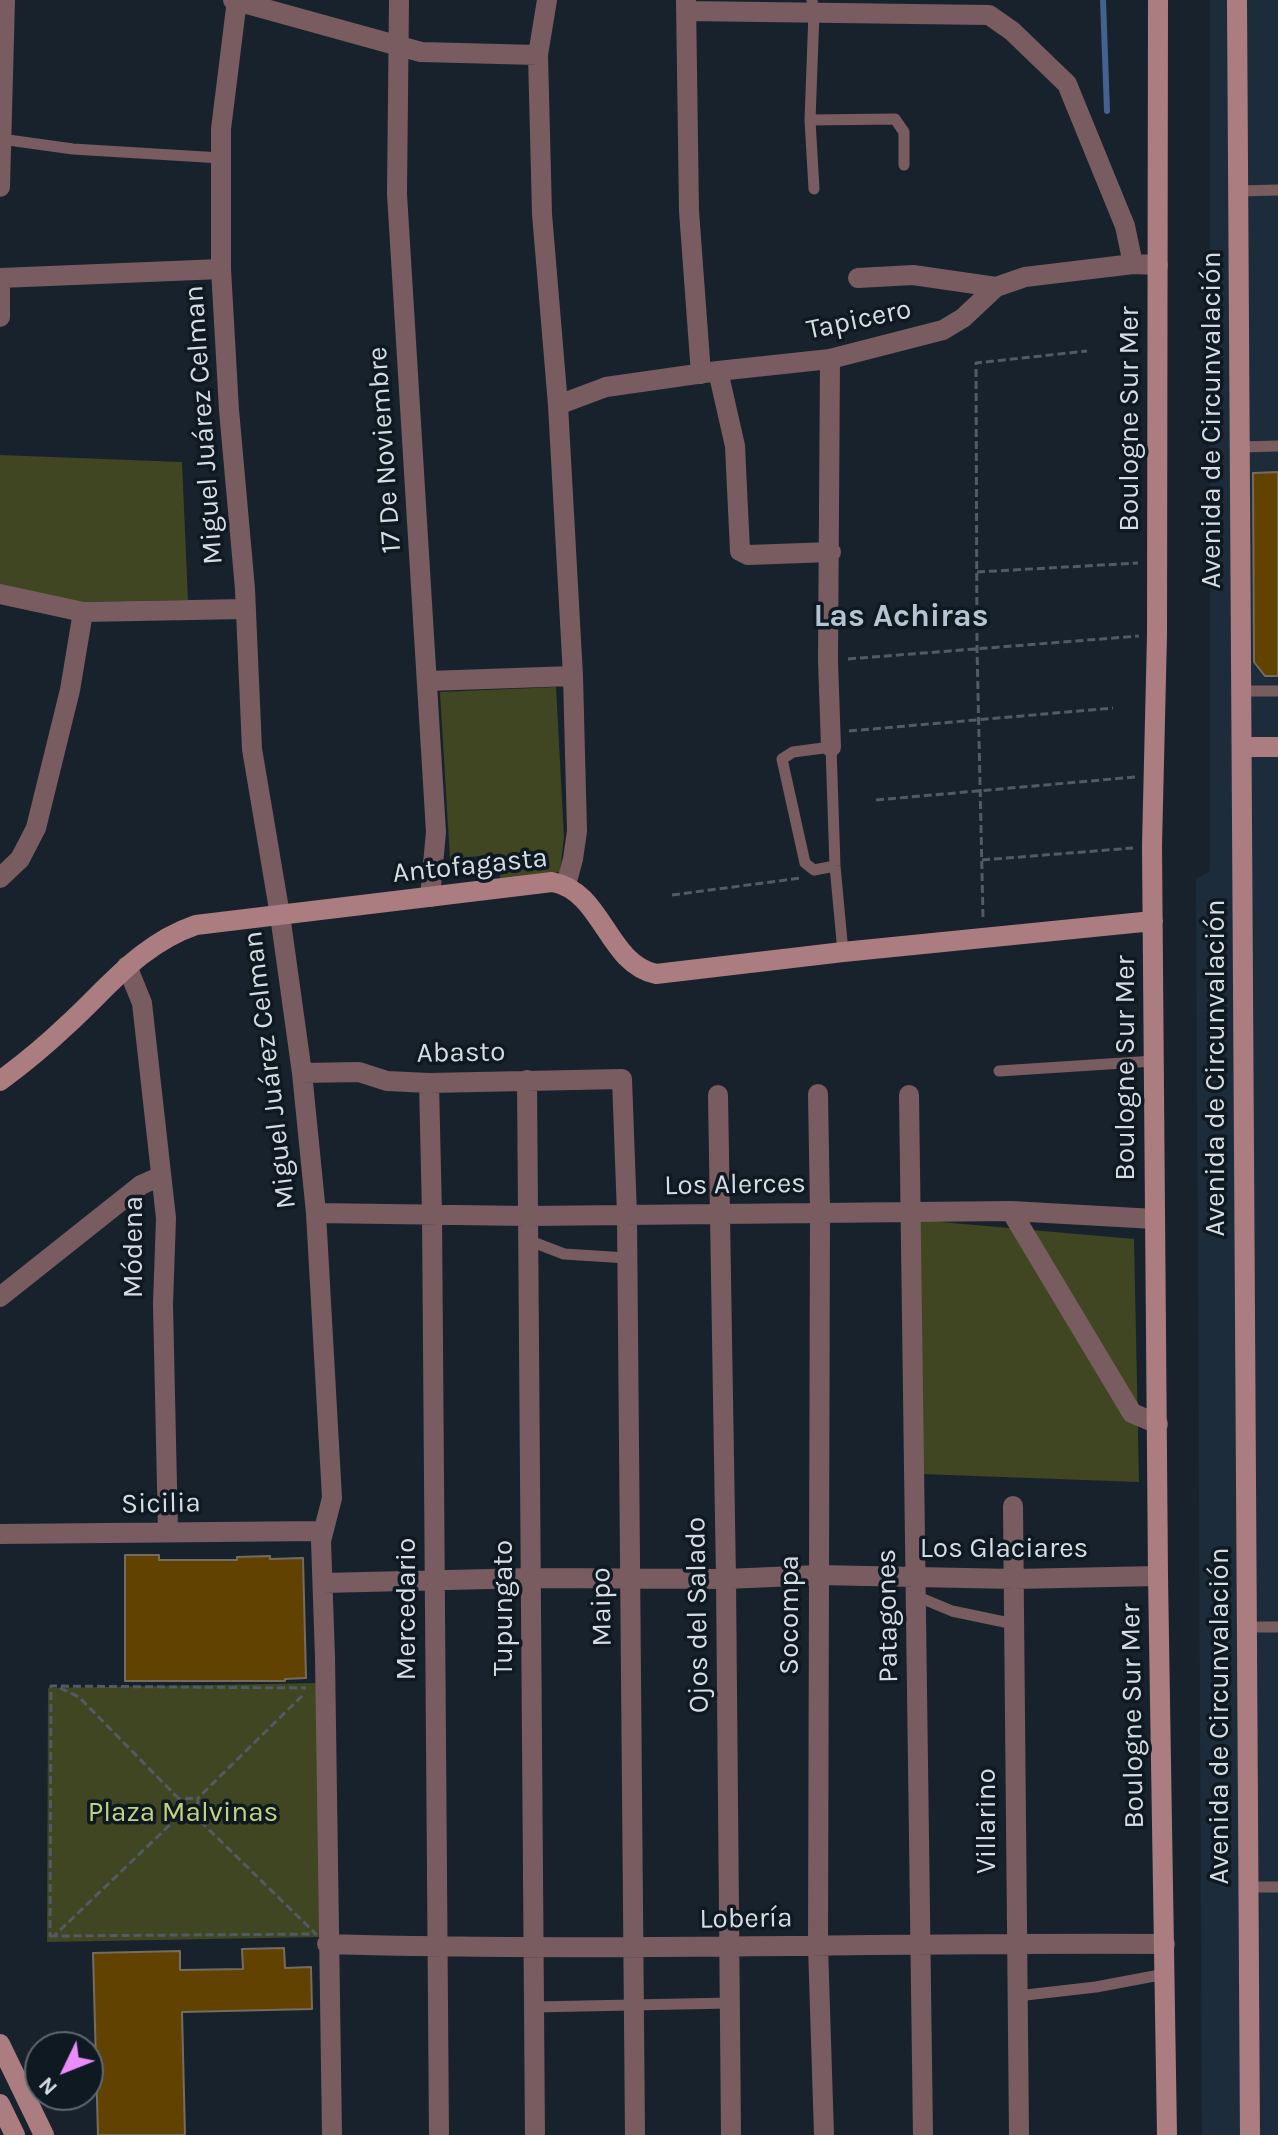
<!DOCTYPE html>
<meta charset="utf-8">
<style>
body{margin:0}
#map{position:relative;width:1278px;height:2135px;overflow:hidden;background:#18222c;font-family:Karla,sans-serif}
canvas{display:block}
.north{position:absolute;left:24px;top:2031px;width:80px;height:80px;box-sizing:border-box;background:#0f1922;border:2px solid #5f676f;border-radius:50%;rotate:227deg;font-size:22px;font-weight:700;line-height:32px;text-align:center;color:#d6dce3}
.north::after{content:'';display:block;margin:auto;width:28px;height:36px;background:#ec8cfb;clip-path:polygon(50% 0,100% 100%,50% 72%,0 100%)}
</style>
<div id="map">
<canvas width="1278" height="2135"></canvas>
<div class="north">N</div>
</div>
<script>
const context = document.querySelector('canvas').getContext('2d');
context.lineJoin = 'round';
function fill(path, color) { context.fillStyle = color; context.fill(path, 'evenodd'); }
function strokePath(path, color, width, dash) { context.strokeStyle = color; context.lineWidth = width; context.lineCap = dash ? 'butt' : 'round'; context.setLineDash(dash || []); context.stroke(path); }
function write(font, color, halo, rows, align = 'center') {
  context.font = font + ' Karla,sans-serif'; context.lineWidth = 7; context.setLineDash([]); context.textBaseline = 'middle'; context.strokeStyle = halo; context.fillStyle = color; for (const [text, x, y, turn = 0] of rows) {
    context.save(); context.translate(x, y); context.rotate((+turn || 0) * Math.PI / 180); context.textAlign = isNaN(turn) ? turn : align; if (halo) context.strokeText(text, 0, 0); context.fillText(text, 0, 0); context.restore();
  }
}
fill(new Path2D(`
 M1210 0H1278V2135H1202L1196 879 1210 871Z`), '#1d2c3b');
fill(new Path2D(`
 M0 455 182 462 188 600 77 602 0 584Z
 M556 687 564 837 560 872 500 880 499 854 450 859 440 692Z
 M918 1220 1134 1239 1139 1482 920 1474Z
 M316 1683 321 1937 47 1942 48 1688Z`), '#3f4621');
strokePath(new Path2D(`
 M1103 0 1107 111`), '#446191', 6);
const building = new Path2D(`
 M1278 472V676H1265L1254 662 1253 473Z
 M125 1555H159V1560H237V1557L270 1556V1559L303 1558 306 1678 285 1679V1681H125Z
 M284 1948 285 1968 311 1967 312 2009 182 2012 185 2135H98L93 1953 180 1951V1970L243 1969 242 1949Z`);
fill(building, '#624201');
strokePath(building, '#756c5e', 2);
strokePath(new Path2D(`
 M977 572 1138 563
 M848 659 1139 636
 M849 731 1113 708
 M876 800 1135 777
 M982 860 1133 848
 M672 895 801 878
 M983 917 977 648 976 363 1087 351
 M60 1688 79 1697 179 1799
 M197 1816 198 1798 305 1693
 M178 1817H196L316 1934 54 1936Z
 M178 1817 179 1799 198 1798
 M54 1936H50L51 1686 306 1688`), '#525b64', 3, [8, 4]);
strokePath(new Path2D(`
 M812 0 814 13 810 120 814 189
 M810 120 895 119 904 132V165
 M1 139 73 149 221 158
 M1238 191 1278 190
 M1240 447 1278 446
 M1241 691H1278
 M835 866 814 870 805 863 782 759 793 752 831 747 835 866 843 952
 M999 1071 1154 1061
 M528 1242 538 1244 564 1254 627 1258
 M916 1596 952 1611 1014 1624
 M1247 1627H1278
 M1249 1887H1278
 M1017 1996 1096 1987 1165 1974
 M534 2007 730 2003`), '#795c5f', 11);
strokePath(new Path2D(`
 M233 0 421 52 538 55
 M237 0 221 129V269L229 410 245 589 252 749 280 915 302 1073 316 1213 332 1498 321 1541 325 1657 332 2135
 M399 0 397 194 436 832 430 897
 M547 0 538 55 542 214 558 405 573 676 577 831 573 859 566 885
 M686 0 689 211 701 374
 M686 11 989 15 1012 31 1067 84 1125 226 1133 264
 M0 187 5 0
 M0 278 221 269
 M858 278 913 275 996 287
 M0 282V317
 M830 359 828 661 831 747
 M718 371 735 446 740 551 748 555 831 552
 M558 405 606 387 718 371 830 359 943 330 963 318 996 287 1025 277 1133 264 1158 265
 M0 594 83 612 245 609
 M428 681 573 676
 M0 878 20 859 36 828 70 690 83 612
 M127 966 142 1003 166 1218 163 1304 168 1532
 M302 1073 359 1072 387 1081 429 1083 622 1079 627 1215 635 2135
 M527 1080 535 2135
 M429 1083 432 1214 439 2135
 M818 1094 820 1211 818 1946 824 2135
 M718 1095 726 1579 731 2135
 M909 1095 923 2135
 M1011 1211 1132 1413 1158 1424
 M316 1213 528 1216 1011 1211 1155 1219
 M0 1297 141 1185 161 1176
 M1013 1506 1019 2135
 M0 1534 322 1531
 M323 1583 531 1578 726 1579 818 1575 1014 1579 1158 1576
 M327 1944C607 1952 886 1942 1165 1944`), '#795c5f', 20);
strokePath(new Path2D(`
 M1158 0 1157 635 1152 846 1158 1576 1167 2135
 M1237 0 1250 2135
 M1242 747H1278
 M0 1081C23 1064 45 1046 66 1026 108 988 140 944 196 925L552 882C603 891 607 964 656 974L843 952 1153 921
 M0 2044 44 2135
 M0 2104 15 2135`), '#ab7d81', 20);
write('28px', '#d6dce3', '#0f1922', [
 ["Tapicero",859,320,-12],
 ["Boulogne Sur Mer",1130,419,-90],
 ["Avenida de Circunvalación",1212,420,-90],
 ["Miguel Juárez Celman",204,425,-94],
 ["17 De Noviembre",385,450,-94],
 ["Antofagasta",470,866,-6],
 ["Abasto",461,1053,-1],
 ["Boulogne Sur Mer",1126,1068,-90],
 ["Avenida de Circunvalación",1216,1068,-90],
 ["Miguel Juárez Celman",270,1070,-97],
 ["Los Alerces",735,1185,-1],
 ["Módena",134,1247,-90],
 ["Sicilia",161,1504,-1],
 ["Los Glaciares",1004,1549],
 ["Maipo",602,1607,-91],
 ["Tupungato",504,1608,-90],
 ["Mercedario",407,1609,-90],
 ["Ojos del Salado",698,1615,-91],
 ["Socompa",790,1615,-90],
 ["Patagones",888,1616,-91],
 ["Boulogne Sur Mer",1133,1716,-91],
 ["Avenida de Circunvalación",1220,1716,-90],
 ["Villarino",987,1821,-90],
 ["Lobería",746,1919,-1]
]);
write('28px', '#c2d37b', '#0f1922', [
 ["Plaza Malvinas",183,1813]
]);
write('bold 32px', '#b6c3d1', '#0f1922', [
 ["Las Achiras",901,617]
]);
</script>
